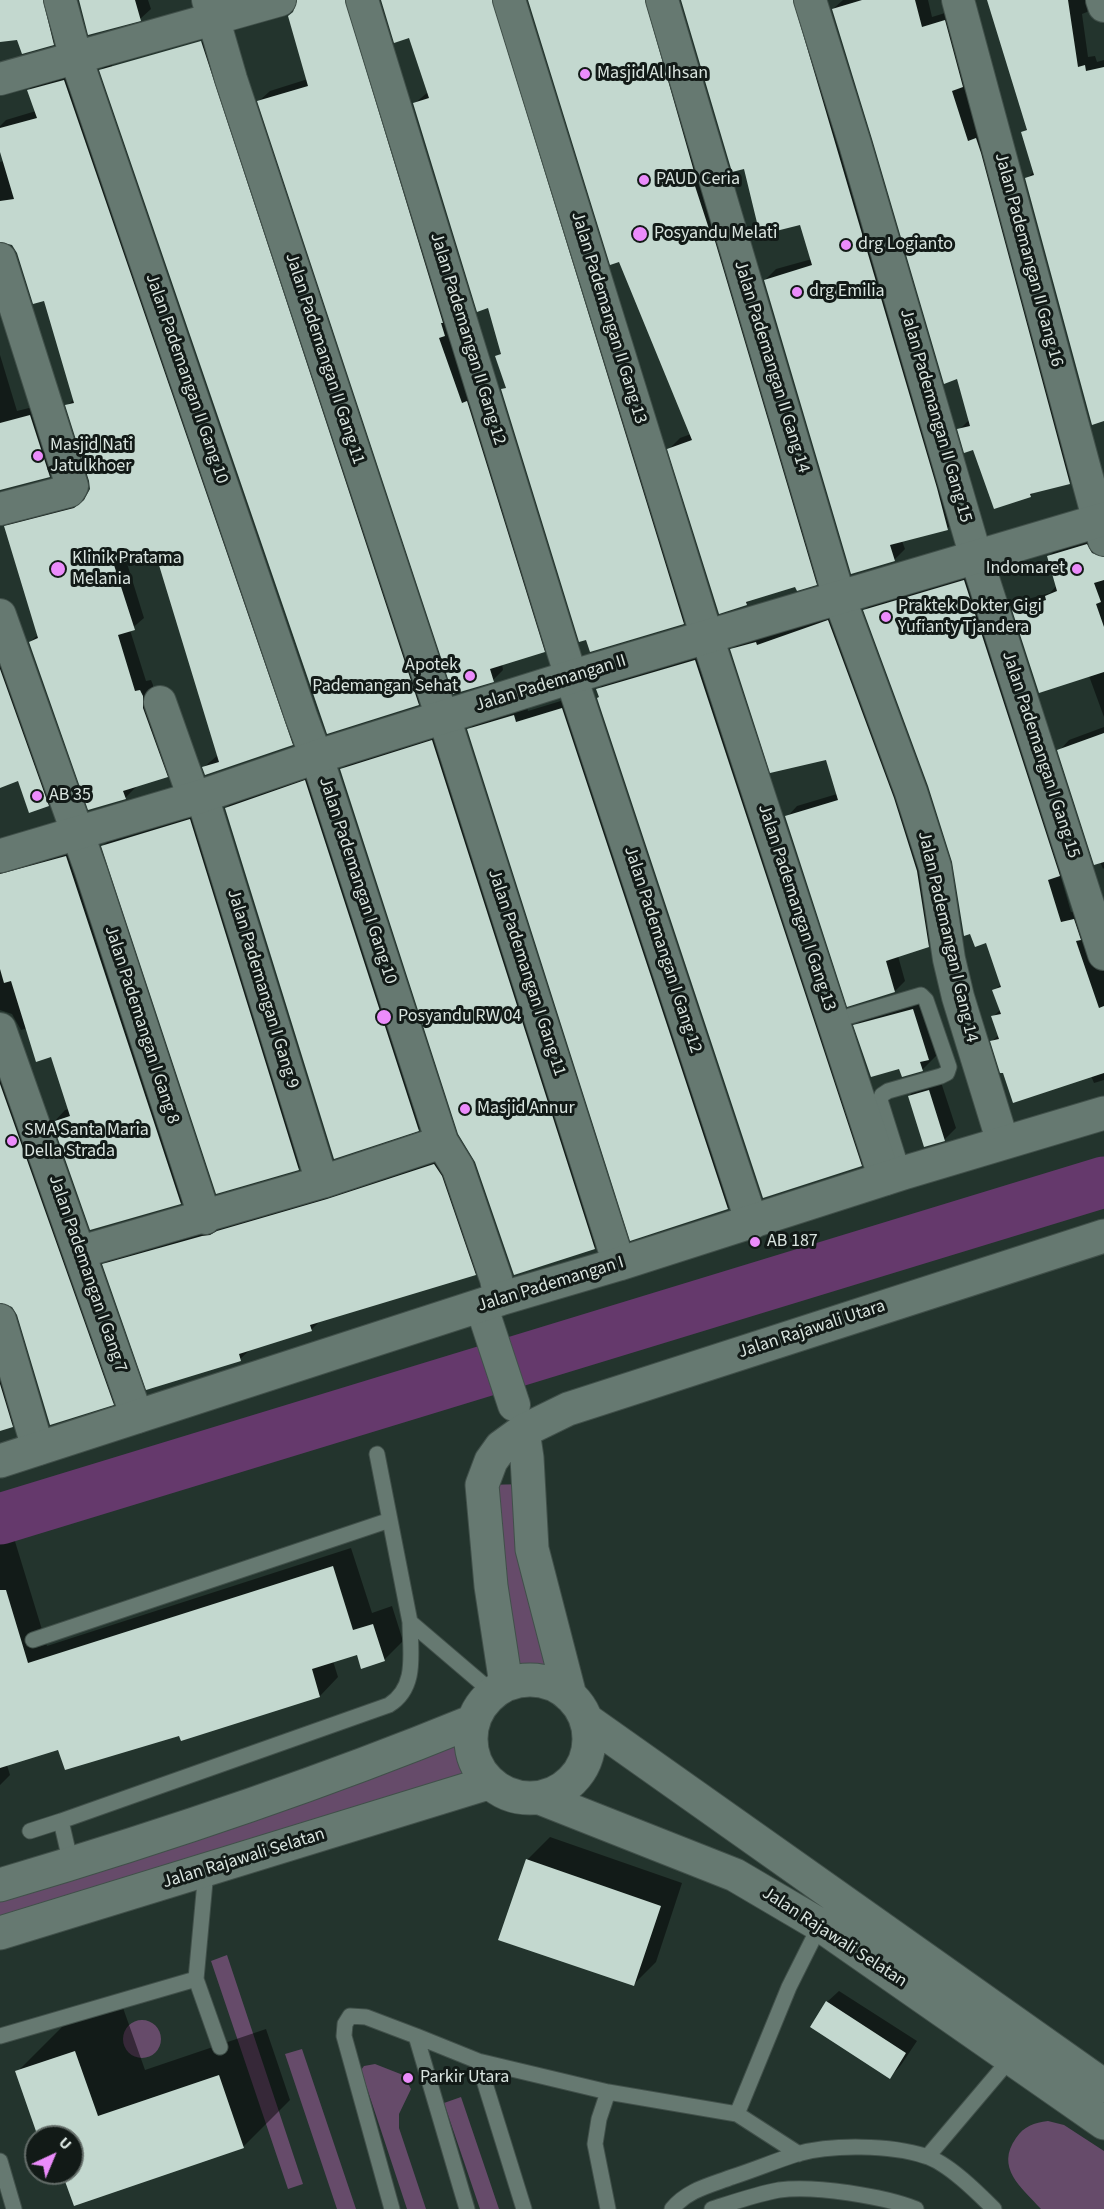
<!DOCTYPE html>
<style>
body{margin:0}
#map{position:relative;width:1104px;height:2209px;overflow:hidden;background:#23342d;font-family:"Source Sans 3",sans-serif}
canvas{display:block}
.north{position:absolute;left:24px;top:2125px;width:60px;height:60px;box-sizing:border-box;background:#121a17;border:2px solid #626b67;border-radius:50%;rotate:44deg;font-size:16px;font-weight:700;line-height:24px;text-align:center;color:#dae5e0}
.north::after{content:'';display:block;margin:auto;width:21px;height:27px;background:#eb8cfb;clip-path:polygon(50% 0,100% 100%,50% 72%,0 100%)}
</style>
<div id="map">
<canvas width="1104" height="2209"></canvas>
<div class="north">U</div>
</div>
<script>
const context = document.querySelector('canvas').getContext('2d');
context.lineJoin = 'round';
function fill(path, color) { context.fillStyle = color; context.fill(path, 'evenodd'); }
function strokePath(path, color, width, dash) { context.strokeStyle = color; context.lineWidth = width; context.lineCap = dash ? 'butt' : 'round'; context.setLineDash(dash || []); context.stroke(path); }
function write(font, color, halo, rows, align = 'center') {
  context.font = font + ' "Source Sans 3",sans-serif'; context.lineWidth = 6; context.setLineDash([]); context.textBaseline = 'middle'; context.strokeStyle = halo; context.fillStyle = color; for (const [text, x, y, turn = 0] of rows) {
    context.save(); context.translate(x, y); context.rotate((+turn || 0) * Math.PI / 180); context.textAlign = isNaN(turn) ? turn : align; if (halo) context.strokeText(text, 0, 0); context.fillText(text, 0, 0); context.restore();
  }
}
fill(new Path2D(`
 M528 1484 570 1696 537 1680 506 1684 482 1485Z
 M474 1725 473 1748 480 1769 0 1933V1884Z
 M227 1955 303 2184 288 2189 211 1961Z
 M123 2039a19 19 0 1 1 38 0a19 19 0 1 1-38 0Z
 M302 2049 356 2209H337L285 2054Z
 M375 2064 403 2075 411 2089 399 2114V2128L426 2209H407L361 2070 364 2066Z
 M461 2097 499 2209H480L444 2103Z
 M1048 2121 1064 2125 1104 2151V2209H1041C1021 2187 995 2168 1016 2138 1024 2126 1034 2123 1048 2121Z`), '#664b6a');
fill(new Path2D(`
 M0 0H55L64 33 53 44 18 39 0 41Z
 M80 0H148L151 9 140 19Z
 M299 0H357L554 640 544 651 502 664 503 670 493 680 259 101 270 91 308 79 297 9Z
 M382 0H504L694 612 683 623 503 390 507 386 497 357 502 352 489 306 414 104 428 92 410 36Z
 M529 0H657L826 573 816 583 796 585 752 598 746 604 669 449 680 438 691 434Z
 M682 0H805L958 518 947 529 902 541 905 549 894 560 765 280 776 269 812 259 802 223 745 167Z
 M843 0H928L932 17 955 10 973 75 964 84 1080 472 1069 482 1034 492 1030 496 974 448 959 430 970 419 958 377 833 9Z
 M988 0H1098L1087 12 1082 14 1088 57 1095 56 1097 62 1104 60V419L1027 179 1034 171 1023 132 1028 128Z
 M212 31 429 692 418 704 101 70 112 59ZM208 37 209 40 112 68V64Z
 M75 70 302 733 292 744 204 767 218 755 156 550 126 560 144 618 130 630 146 681 151 680 153 685V697L177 765 167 776 135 785 136 787 125 798 30 642 39 634 5 527 16 516 86 498 91 489 67 406 74 399 45 299 14 245 0 240V162L4 161 0 146V126L6 120 36 111 28 91 39 80Z
 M0 355 17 411 41 405 60 465 50 476 0 489Z
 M1097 535 1104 544V717L1089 676 1014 611 1024 600 1050 593 1057 585 1049 556 1059 546Z
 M975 570 1070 864 1060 874 1071 912 1084 909 1104 958V1080L1094 1083 1091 1076 992 1041 999 1035 993 1017 1001 1009 994 991 1001 984 987 941 954 861 929 785 865 610 875 600Z
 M839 611 904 787 939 935 928 946 898 956 905 981 895 991 787 817 797 806 837 794 827 758 732 650 742 639Z
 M711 645 876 1150 861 1165 598 690 613 674Z
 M0 646 59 794 48 805 19 779 0 786Z
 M574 697 740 1196 728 1208 631 1239 469 730 480 718 526 704 528 711Z
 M1104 727V868L1103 869 1059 751 1069 740Z
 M444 729 606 1236 595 1248 341 770 353 758Z
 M316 771 429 1119 419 1129 335 1157 226 808 237 798Z
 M201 809 310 1157 299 1168 217 1192 103 846 114 835Z
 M78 845 192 1191 181 1203 91 1228 54 1122 65 1110 69 1109 52 1055 28 1028 21 1030 12 1014 0 1010V869Z
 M930 992 945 1041 940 1052 922 1070 900 1067 855 1026 872 1008Z
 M12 1074 124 1391 113 1403 19 1314 13 1305 0 1301V1078Z
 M940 1079 956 1128 944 1140 909 1096 921 1084Z
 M445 1154 485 1263 475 1274 320 1321 311 1330 251 1349 240 1359 104 1265 114 1254Z
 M0 1333 24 1414 12 1425 0 1429Z
 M10 1525 47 1646 351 1548 372 1613 392 1606 403 1641 384 1660 358 1653 333 1661 338 1677 320 1696 180 1735 59 1748 7 1765 10 1775 0 1785V1529Z
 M550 1837 682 1883 656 1962 633 1985 527 1860Z
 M839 1991 917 2041 901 2065 890 2077 827 2002Z
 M122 2005 145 2070 266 2029 290 2100 244 2146 75 2205 64 2173H72V2137H40L17 2072 64 2025Z`), '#0007');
strokePath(new Path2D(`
 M0 1519 1104 1182`), '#65396c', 51);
fill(new Path2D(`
 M0 0H43L54 45 22 54 17 40 0 42Z
 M79 0H135L141 21 88 35Z
 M297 0H345L443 323H441L445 336 439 338 462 403 467 401 545 652 490 669 494 682 453 694 257 101 308 86 288 16 293 12Z
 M381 0H492L684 624 590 652 586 640 579 642 501 389 506 388 495 356 501 354 488 308 477 312 413 103 429 98 409 38 394 43Z
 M528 0H645L697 182 694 183 710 232 712 231 817 585 797 591 795 587 746 602 747 605 719 614 667 449 692 440 619 262 610 265Z
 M681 0H793L937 488 948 530 890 545 895 561 851 574 764 280 812 265 800 225 760 235 744 169 732 172Z
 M862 0H915L922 27 945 20 963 87 952 91 968 141 976 138 981 153 1070 484 1030 494 1031 497 994 509 973 450 964 453 957 429 970 426 957 379 944 384 872 139 832 9Z
 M987 0H1068L1078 67 1085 65 1086 71 1104 67V421L1092 425 1025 178 1034 175 1021 132 1027 130Z
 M201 41 419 705 327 734 99 70Z
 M64 80 293 745 205 775 202 767 219 762 155 552 114 565 135 630 118 635 135 691 140 690 143 696V708L168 777 123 791 126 799 88 810 29 642 38 638 4 526 74 508 84 500 90 489 89 481 65 405 74 403 44 301 33 304 17 253 12 245 0 242V201L14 199 0 152V128L37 118 27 90Z
 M30 415 50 477 0 490V423Z
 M1087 544 1092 553 1104 557V580L1094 583 1101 602 1096 604 1104 627V672L1039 693 1012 610 1046 600 1045 596 1057 591 1047 556Z
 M964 580 1060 876 1048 880 1061 922 1074 919 1081 940 1076 941 1099 1008 1104 1006V1073L1013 1103 1003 1073H1000L990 1041 999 1039 991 1016 1001 1014 992 990 1001 987 986 943 975 947 970 934 964 936 952 862 928 786 863 610Z
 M828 620 894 798 917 871 929 947 886 961 895 992 847 1007 785 816 838 800 826 760 770 773 730 649 756 642 757 645Z
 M695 660 862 1166 763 1198 597 698 599 697 596 689Z
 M0 669 49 806 29 813 18 781 0 788Z
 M562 708 728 1209 630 1241 467 729 514 715 516 722Z
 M1104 733V862L1094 865 1057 750Z
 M432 740 595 1249 514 1275 475 1162 458 1134 340 769Z
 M305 780 419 1131 334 1159 225 808Z
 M190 819 299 1170 216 1194 101 846Z
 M66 856 181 1204 90 1230 52 1122 70 1116 51 1057 36 1062 11 981 4 983 0 969V874Z
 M913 1009 929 1060 920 1062 923 1071 902 1077 899 1069 871 1077 853 1025Z
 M0 1084 114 1405 50 1425 17 1315 12 1307 0 1303Z
 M929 1090 945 1141 924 1147 908 1096Z
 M434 1164 442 1176 476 1275 310 1325 312 1331 239 1354 241 1361 146 1390 102 1264 202 1236 210 1235 217 1231 327 1199Z
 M0 1384 13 1427 0 1431Z
 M333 1566 353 1630 373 1624 385 1661 361 1669 357 1655 312 1669 320 1697 181 1741 179 1736 65 1770 58 1750 0 1768V1590H6L28 1663Z
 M526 1859 661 1906 634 1986 498 1940Z
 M826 2001 906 2053 890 2079 810 2027Z
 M75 2051 98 2116 219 2075 244 2148 74 2206 62 2173H72V2137H38L15 2071Z`), '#c3d8cf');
const lane = new Path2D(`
 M850 1016 921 995 926 1000 949 1067 947 1073 941 1076 888 1091 882 1095 880 1100 903 1173
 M377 1454 410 1622
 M33 1640 390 1520
 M30 1831 61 1821
 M71 1864 61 1821 389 1705C418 1687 410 1652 410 1622L492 1692
 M206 1871 196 1979 220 2047
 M0 2036 196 1979
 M416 2036 478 2061 524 2209
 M478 2061 608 2092 737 2114 799 2154
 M608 2092 599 2119 595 2144 608 2209
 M737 2114 789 1987 820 1925
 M928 2156 1011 2058
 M0 2161 14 2209
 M392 2209 344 2036 345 2024 350 2016 366 2017 416 2036 467 2209
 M672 2209C687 2190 711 2185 732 2177 754 2170 775 2161 797 2154 832 2144 891 2145 925 2156 947 2162 978 2193 994 2209
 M712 2209C734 2202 757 2194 779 2190 814 2185 883 2196 916 2209`);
const street = new Path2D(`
 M60 0 76 58 301 716 322 773 442 1142 458 1168 496 1279 500 1299
 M208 0 231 79 437 702 444 717 619 1264
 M362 0 571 677 752 1223
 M509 0 707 637 885 1179
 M662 0 839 597 911 792 935 867 949 959 958 997 1003 1143
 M810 0 855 144 976 557 1104 954
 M958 0 1104 540
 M1102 0 1104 6
 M0 79 280 0
 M0 259 72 486 69 491 0 509
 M0 615 91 871 205 1218
 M160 702 194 798
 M202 796 322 1182
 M0 1029 137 1417
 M80 1252 322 1182 442 1142
 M485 1317 514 1405
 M0 1320 38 1449`);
const secondary = new Path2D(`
 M0 856 202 796 316 757 571 677 1104 519
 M523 1431 527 1458 532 1549 570 1696
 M0 1461 500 1299 619 1264 903 1173 1104 1113
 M471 1739a59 59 0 1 1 118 0a59 59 0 1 1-118 0Z
 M506 1684 491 1586 482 1485 491 1461 501 1447 523 1431 568 1409 1104 1236
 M588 1721 1104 2086
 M540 1798 735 1875 820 1925 1104 2123
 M0 1885C159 1838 317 1785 471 1722
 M0 1933 488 1783`);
strokePath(lane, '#41504a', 17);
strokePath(street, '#41504a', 34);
strokePath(secondary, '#41504a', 35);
strokePath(lane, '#667971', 15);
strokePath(street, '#667971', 32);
strokePath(secondary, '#667971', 33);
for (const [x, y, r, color] of [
 [585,74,6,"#eb8cfb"],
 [644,180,6,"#eb8cfb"],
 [640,234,8,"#eb8cfb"],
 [846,245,6,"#eb8cfb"],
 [797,292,6,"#eb8cfb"],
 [38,456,6,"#eb8cfb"],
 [58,569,8,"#eb8cfb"],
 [1077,569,6,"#eb8cfb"],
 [886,617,6,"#eb8cfb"],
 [470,676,6,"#eb8cfb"],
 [37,796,6,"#eb8cfb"],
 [384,1017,8,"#eb8cfb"],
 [465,1109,6,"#eb8cfb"],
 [12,1141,6,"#eb8cfb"],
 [755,1242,6,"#eb8cfb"],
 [408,2078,6,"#eb8cfb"]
]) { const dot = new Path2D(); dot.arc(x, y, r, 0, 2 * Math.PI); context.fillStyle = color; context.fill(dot); strokePath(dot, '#121a17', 2); }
write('18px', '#dae5e0', '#121a17', [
 ["Masjid Al Ihsan",597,74],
 ["PAUD Ceria",656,180],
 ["Posyandu Melati",654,234],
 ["drg Logianto",858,245],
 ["drg Emilia",809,292],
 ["Masjid Nati",50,446],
 ["Jatulkhoer",50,467],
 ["Klinik Pratama",72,559],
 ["Melania",72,580],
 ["Indomaret",1065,569,"right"],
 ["Praktek Dokter Gigi",898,607],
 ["Yufianty Tjandera",898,628],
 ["Apotek",458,666,"right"],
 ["Pademangan Sehat",458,687,"right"],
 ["AB 35",49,796],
 ["Posyandu RW 04",398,1017],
 ["Masjid Annur",477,1109],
 ["SMA Santa Maria",24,1131],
 ["Della Strada",24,1152],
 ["AB 187",767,1242],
 ["Parkir Utara",420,2078]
], 'left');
write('18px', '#dae5e0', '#121a17', [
 ["Jalan Pademangan II Gang 16",1028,260,75],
 ["Jalan Pademangan II Gang 13",608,318,73],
 ["Jalan Pademangan II Gang 12",467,339,73],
 ["Jalan Pademangan II Gang 11",324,359,72],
 ["Jalan Pademangan II Gang 14",771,367,73],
 ["Jalan Pademangan II Gang 10",186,379,71],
 ["Jalan Pademangan II Gang 15",935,416,74],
 ["Jalan Pademangan II",551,684,-17],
 ["Jalan Pademangan I Gang 15",1040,755,72],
 ["Jalan Pademangan I Gang 10",357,881,72],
 ["Jalan Pademangan I Gang 13",796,908,72],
 ["Jalan Pademangan I Gang 14",947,937,77],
 ["Jalan Pademangan I Gang 12",662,950,72],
 ["Jalan Pademangan I Gang 11",526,973,72],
 ["Jalan Pademangan I Gang 9",262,989,73],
 ["Jalan Pademangan I Gang 8",141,1025,72],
 ["Jalan Pademangan I Gang 7",87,1274,71],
 ["Jalan Pademangan I",551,1285,-17],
 ["Jalan Rajawali Utara",812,1330,-18],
 ["Jalan Rajawali Selatan",244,1859,-17],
 ["Jalan Rajawali Selatan",834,1938,33]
]);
</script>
